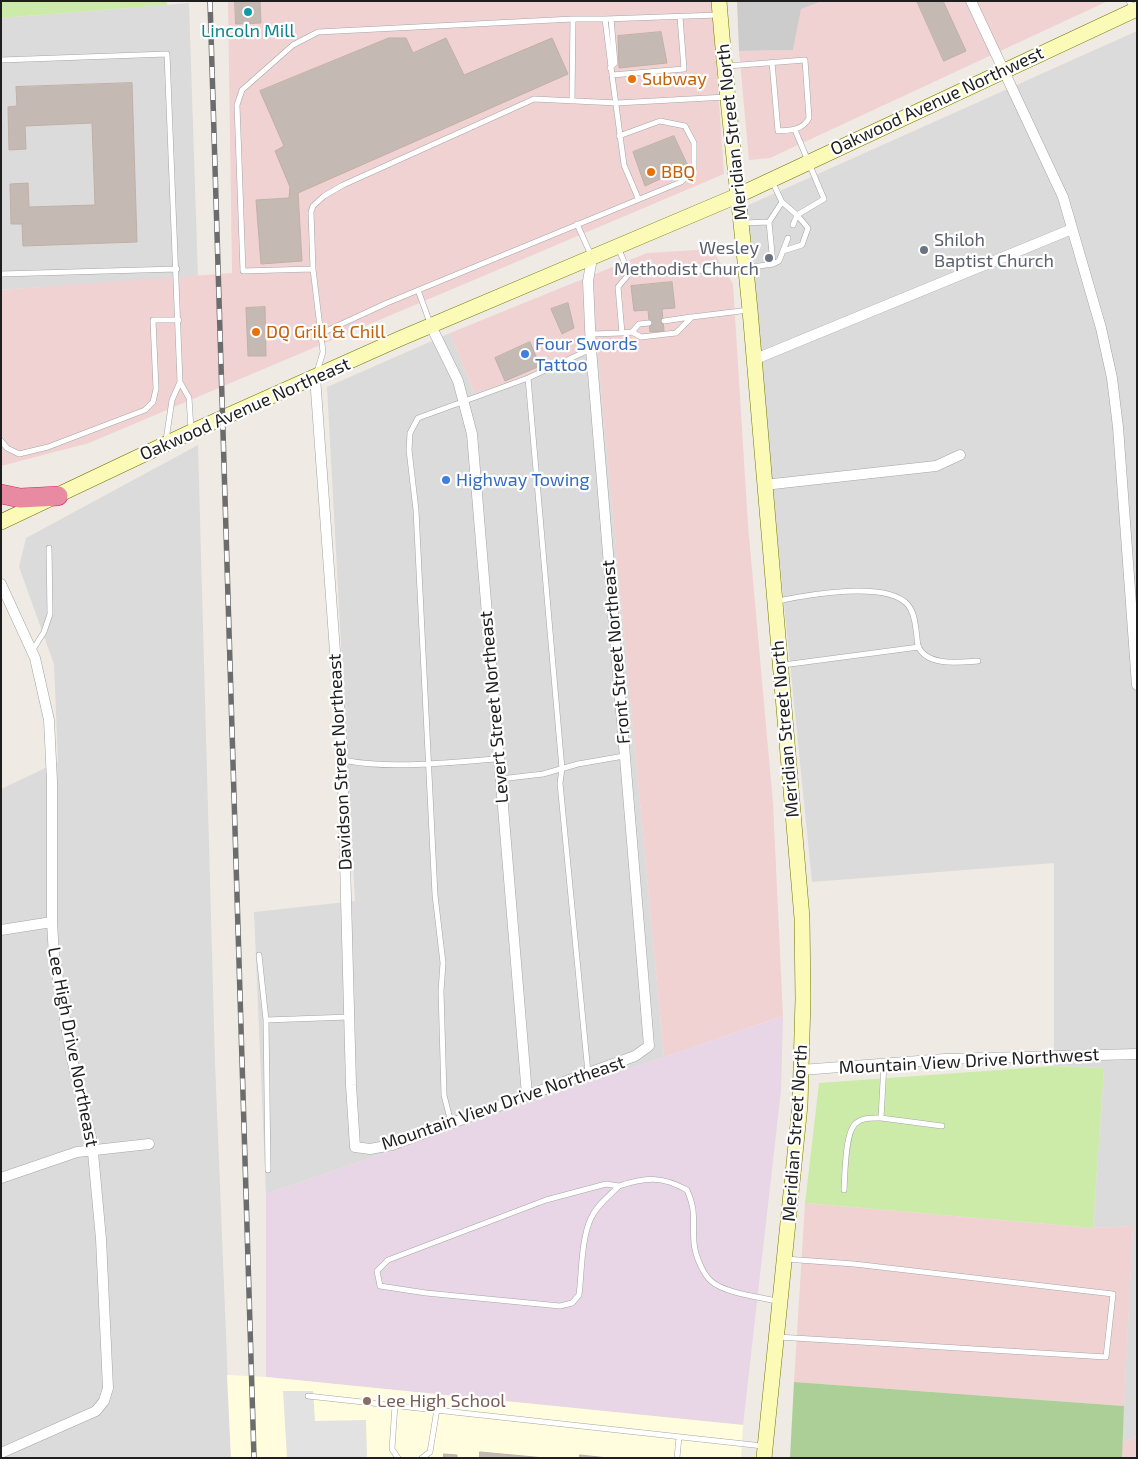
<!DOCTYPE html>
<style>
body{margin:0}
#map{position:relative;width:1138px;height:1459px;overflow:hidden;background:#efebe4;font-family:"Exo 2",sans-serif}
canvas{display:block}
.frame{position:absolute;inset:0;border:2px solid #1e1e1e;pointer-events:none}
</style>
<div id="map">
<canvas width="1138" height="1459"></canvas>
<div class="frame"></div>
</div>
<script>
const context = document.querySelector('canvas').getContext('2d');
context.lineJoin = 'round';
function fill(path, color) { context.fillStyle = color; context.fill(path, 'evenodd'); }
function strokePath(path, color, width, dash) { context.strokeStyle = color; context.lineWidth = width; context.lineCap = dash ? 'butt' : 'round'; context.setLineDash(dash || []); context.stroke(path); }
function write(font, color, halo, rows, align = 'center') {
  context.font = font + ' "Exo 2",sans-serif'; context.lineWidth = 4.5; context.setLineDash([]); context.textBaseline = 'middle'; context.strokeStyle = halo; context.fillStyle = color; for (const [text, x, y, turn = 0] of rows) {
    context.save(); context.translate(x, y); context.rotate((+turn || 0) * Math.PI / 180); context.textAlign = isNaN(turn) ? turn : align; if (halo) context.strokeText(text, 0, 0); context.fillText(text, 0, 0); context.restore();
  }
}
fill(new Path2D(`
 M189 3 198 277 1 290V18Z
 M1137 31V1436L1122 1443 1133 1226 1093 1228 1104 1068 1054 1066V863L812 882 744 207Z
 M450 333 474 393 500 387 597 345 664 1057 266 1194 254 912 355 901 327 387Z
 M198 445 215 1062 231 1458H1V789L58 762 54 664 19 567 26 538Z`), '#dcdbdb');
fill(new Path2D(`
 M228 1H712L724 174 89 443 1 466V290L232 273Z
 M822 1H1108L770 158 749 160 739 51 793 50 801 8Z
 M712 249 733 284 748 525 773 803 783 1016 664 1057 597 346 500 387 474 393 450 333 647 253Z
 M805 1203 1093 1228 1133 1226 1124 1406 794 1382Z
 M1137 1436V1458H1122V1443Z`), '#f0d2d3');
fill(new Path2D(`
 M783 1016 781 1090 743 1425 266 1377V1194Z`), '#e8d5e6');
fill(new Path2D(`
 M227 1375 266 1377 743 1425 741 1458H231Z`), '#fffddd');
fill(new Path2D(`
 M737 1H822L801 9 793 50 739 51Z`), '#ccc');
fill(new Path2D(`
 M1 1H167V5L1 18Z
 M1054 1066 1104 1068 1093 1228 805 1203 819 1083Z`), '#cdeba8');
fill(new Path2D(`
 M794 1382 1124 1406 1122 1458H790Z`), '#abcf97');
fill(new Path2D(`
 M283 1391H313L315 1421 366 1420 367 1458H287Z`), '#e2e2e2');
const building = new Path2D(`
 M235 1H260L261 23 236 24Z
 M917 1H943L966 51 944 61Z
 M661 32 667 63 619 68 618 36Z
 M389 38H406L413 53 446 38 464 75 552 38 568 74 298 193 302 261 261 264 256 200 289 198 290 187 275 151 284 146 260 91Z
 M132 83 137 242 23 246 22 224H11L10 184 28 183 29 207 95 205 92 123 25 126 26 149 9 150 8 107 17 106 16 87Z
 M674 136 688 166 645 186 633 152Z
 M672 282 675 308 662 309 664 331 650 332 648 310 634 311 631 286Z
 M568 303 574 328 562 334 551 309Z
 M265 307 266 356H248L246 308Z
 M530 342 540 366 505 381 495 358Z
 M480 1452 545 1458H480Z
 M444 1454 457 1455V1458H444Z
 M580 1455 608 1458H580Z`);
fill(building, '#c4bab3');
strokePath(building, '#c1b0a6', 1);
const lane = new Path2D(`
 M1129 1 1134 10
 M680 17 684 69 612 75 605 19 718 15
 M1 60 167 54 180 382 172 400 166 440
 M728 66 805 60 809 118C803 130 791 130 778 131L772 62
 M610 68 615 63 611 19
 M612 75 624 165 638 198
 M572 101 573 19H605
 M772 181 782 202 797 215 824 199 795 130
 M743 223 769 222 782 202
 M577 224 591 255
 M618 247 629 274 745 268 773 264 769 222
 M783 251 802 245 808 228 797 215 793 225
 M773 264 779 261 788 238
 M313 269 243 271 237 105 242 90 293 45 318 32 573 19
 M1 274 177 269
 M418 290 430 323
 M664 321 691 317
 M632 332 639 324 649 323
 M322 333 387 303 681 182 694 168V143L685 126 660 121 619 136
 M622 333 632 332 641 337 676 333 692 317 749 310
 M592 334 622 333 618 287 629 274
 M317 372 323 352 313 269 311 212 313 206 324 196 343 185 534 99 617 103 726 97
 M528 378 562 769 560 783 588 1073
 M180 382 189 398 191 429
 M1 441 7 448 19 454 48 447 145 410 153 402 156 389 153 320H179
 M778 601C806 595 887 580 908 605 914 612 915 622 916 630 917 635 917 641 918 646 927 667 960 662 978 661
 M32 651 44 632 50 614 49 548
 M783 665 919 647
 M343 760C391 770 449 762 498 759
 M500 779 543 774 578 764 624 756
 M259 955 266 1020 268 1170
 M266 1020 349 1017
 M884 1064 881 1118 942 1126
 M451 1123 444 1095 441 991 443 963 435 895 416 510 409 450 410 433 418 418 528 378 591 349
 M606 1184 619 1186C609 1196 597 1205 591 1218 581 1240 582 1271 579 1295L572 1303 560 1306 426 1293 380 1286 377 1271 388 1260 546 1200Z
 M619 1186C646 1177 662 1176 687 1190 697 1213 692 1220 694 1243 695 1254 702 1273 711 1281 724 1293 760 1297 777 1301
 M844 1190C845 1175 845 1134 855 1124 862 1117 872 1118 881 1118
 M778 1337 1106 1357 1113 1294 854 1264 785 1259
 M308 1396 763 1446
 M395 1405 392 1449 398 1458
 M422 1458 430 1452 437 1409
 M677 1458 679 1437`);
const street = new Path2D(`
 M971 1 1063 197 1101 328 1112 378 1118 427 1137 685
 M431 326 458 381 472 434 527 1095
 M753 360 1072 229
 M315 377 342 748 351 1085 355 1147 370 1149 392 1145 635 1056 649 1046 591 349 588 281 592 258
 M764 485 936 466 960 455
 M1 584 35 658 49 720 52 781V922L54 956 72 1059 92 1142 101 1239 108 1388 104 1401 96 1411 1 1453
 M1 930 52 922
 M801 1070 945 1059 1137 1054
 M1 1178 77 1152 149 1144`);
const secondary = new Path2D(`
 M719 1C727 104 740 207 750 310 768 513 784 715 802 918L803 999 800 1105 764 1458
 M1 522 191 432 399 339 739 195 1137 9`);
const highway = new Path2D(`
 M1 494 20 498 58 496`);
strokePath(lane, '#a5a5a5', 6);
strokePath(street, '#a5a5a5', 11);
strokePath(secondary, '#717703', 16);
strokePath(highway, '#dd206c', 20);
strokePath(lane, '#fff', 5);
strokePath(street, '#fff', 10);
strokePath(secondary, '#fbfab6', 15);
strokePath(highway, '#e88aa1', 19);
const rail = new Path2D(`
 M210 1 254 1458`);
strokePath(rail, '#6c6c6c', 5.5);
strokePath(rail, '#fff', 4, [11]);
for (const [x, y, r, color] of [
 [248,12,5,"#0f9aa8"],
 [632,79,5,"#e8710a"],
 [651,172,5,"#e8710a"],
 [924,250,5,"#6b7280"],
 [769,258,5,"#6b7280"],
 [256,332,5,"#e8710a"],
 [525,354,5,"#3f7fe0"],
 [446,480,5,"#3f7fe0"],
 [367,1401,5,"#8d6e63"]
]) { const dot = new Path2D(); dot.arc(x, y, r, 0, 2 * Math.PI); context.fillStyle = color; context.fill(dot); strokePath(dot, '#fff', 2); }
write('18px', '#0d838f', '#fff', [
 ["Lincoln Mill",248,31]
]);
write('18px', '#c56008', '#fff', [
 ["Subway",642,79],
 ["BBQ",661,172],
 ["DQ Grill & Chill",266,332]
], 'left');
write('18px', '#1e1e1e', '#fff', [
 ["Oakwood Avenue Northwest",937,101,-25],
 ["Meridian Street North",732,132,-96],
 ["Oakwood Avenue Northeast",245,409,-24],
 ["Front Street Northeast",616,652,-95],
 ["Levert Street Northeast",494,707,-95],
 ["Meridian Street North",785,729,-95],
 ["Davidson Street Northeast",340,762,-93],
 ["Lee High Drive Northeast",73,1047,79],
 ["Mountain View Drive Northwest",969,1061,-3],
 ["Mountain View Drive Northeast",503,1103,-19],
 ["Meridian Street North",795,1133,-86]
]);
write('18px', '#5b616d', '#fff', [
 ["Shiloh",934,240],
 ["Baptist Church",934,261],
 ["Wesley",759,248,"right"],
 ["Methodist Church",759,269,"right"]
], 'left');
write('18px', '#366cbe', '#fff', [
 ["Four Swords",535,344],
 ["Tattoo",535,365],
 ["Highway Towing",456,480]
], 'left');
write('18px', '#785e54', '#fff', [
 ["Lee High School",377,1401]
], 'left');
</script>
